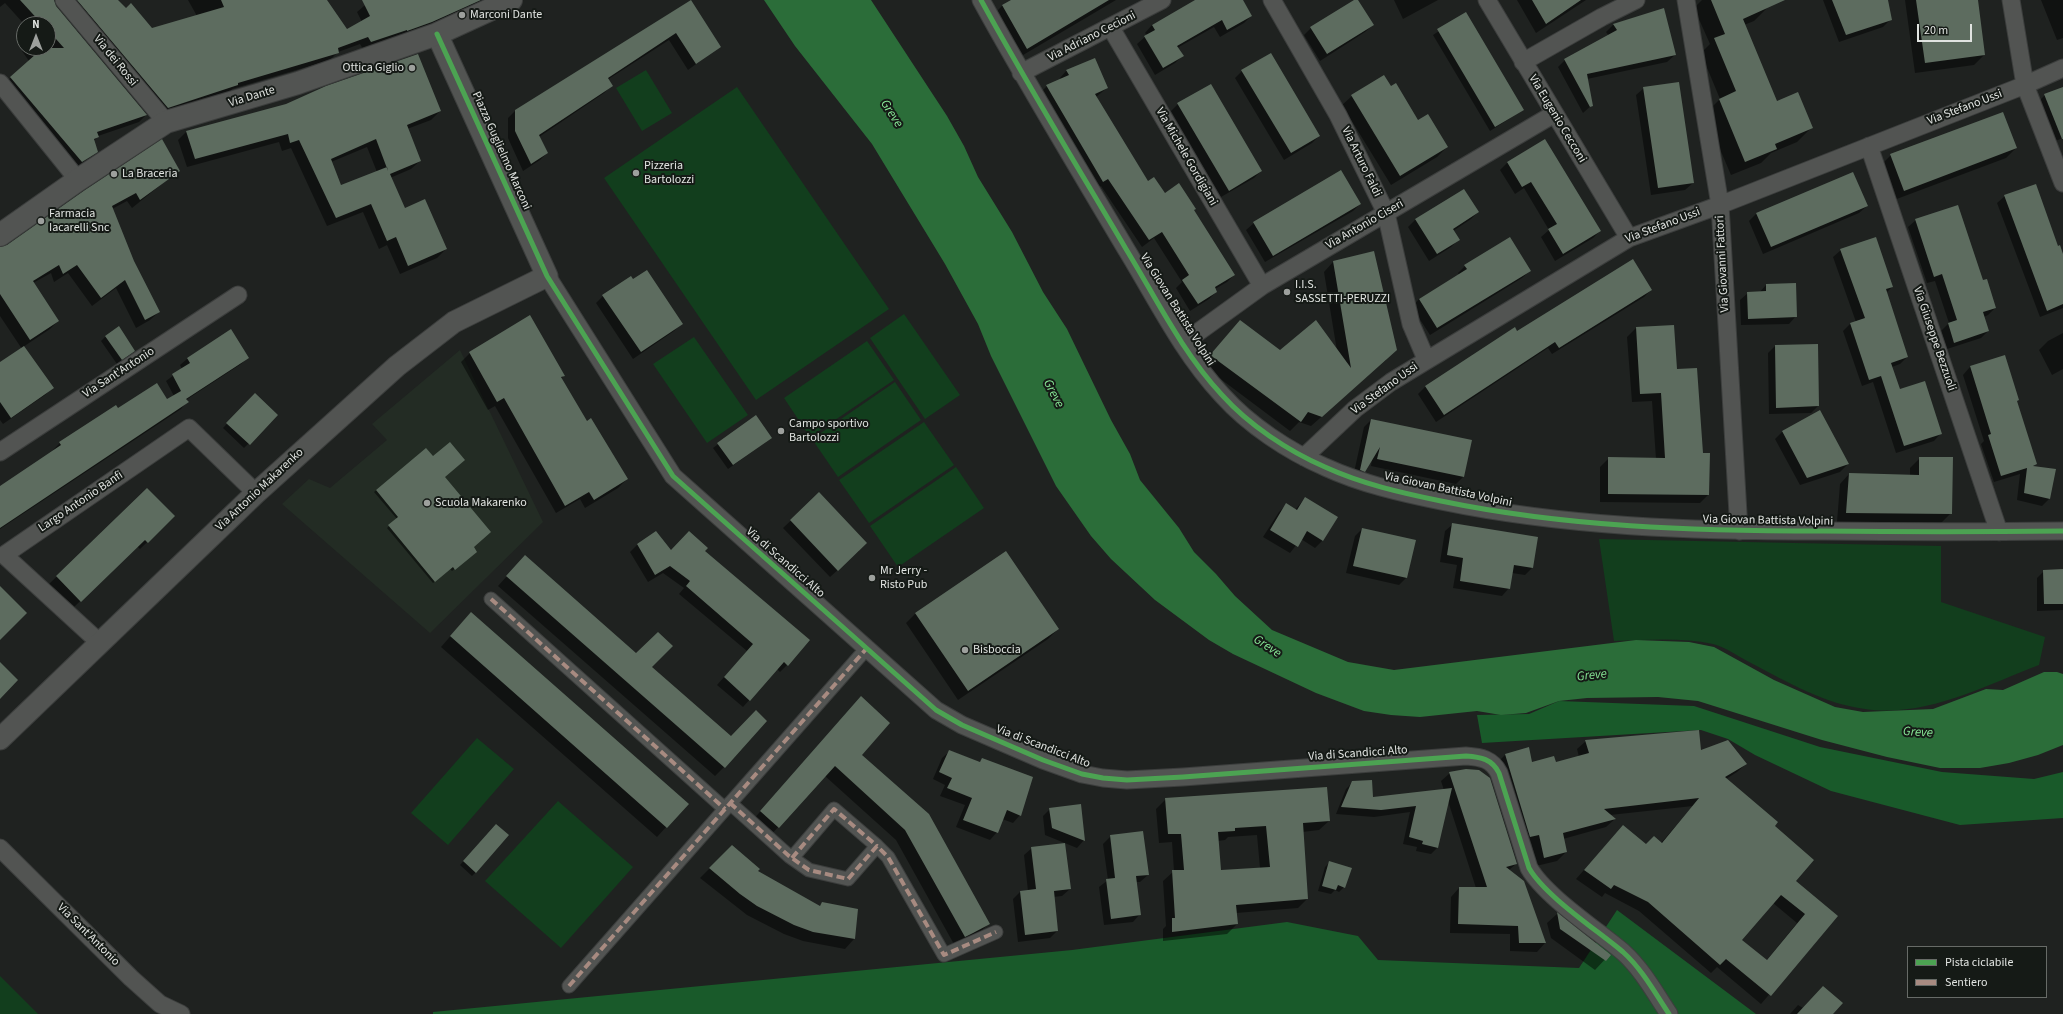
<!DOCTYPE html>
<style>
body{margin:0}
#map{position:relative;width:2063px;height:1014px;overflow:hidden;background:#1f2220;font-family:"Source Sans 3",sans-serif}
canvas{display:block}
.legend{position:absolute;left:1907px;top:946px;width:140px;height:52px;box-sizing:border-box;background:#151a16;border:1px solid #676b67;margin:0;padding:5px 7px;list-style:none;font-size:12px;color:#e1e4e1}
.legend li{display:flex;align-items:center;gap:8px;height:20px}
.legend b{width:20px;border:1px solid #676b67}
.north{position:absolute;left:16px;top:16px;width:40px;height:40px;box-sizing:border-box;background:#151a16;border:1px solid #676b67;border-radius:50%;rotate:0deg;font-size:11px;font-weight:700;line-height:16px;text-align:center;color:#e1e4e1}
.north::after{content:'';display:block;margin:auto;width:14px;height:18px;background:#9da09d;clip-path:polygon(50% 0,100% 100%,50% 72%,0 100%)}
.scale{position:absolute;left:1917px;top:24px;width:55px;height:18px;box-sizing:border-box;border:2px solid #e1e4e1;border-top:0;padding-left:5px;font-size:12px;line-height:14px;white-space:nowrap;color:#e1e4e1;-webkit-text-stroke:3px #151a16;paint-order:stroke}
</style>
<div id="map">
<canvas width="2063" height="1014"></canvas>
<ul class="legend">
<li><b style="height:5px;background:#4ca352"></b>Pista ciclabile</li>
<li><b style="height:5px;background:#a88b81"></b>Sentiero</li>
</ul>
<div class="north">N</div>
<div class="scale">20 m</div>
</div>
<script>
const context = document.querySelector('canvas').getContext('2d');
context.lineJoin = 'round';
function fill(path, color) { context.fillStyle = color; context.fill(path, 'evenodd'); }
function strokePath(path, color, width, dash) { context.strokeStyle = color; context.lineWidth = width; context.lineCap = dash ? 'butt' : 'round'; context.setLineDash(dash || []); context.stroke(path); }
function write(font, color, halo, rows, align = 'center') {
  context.font = font + ' "Source Sans 3",sans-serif'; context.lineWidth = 4; context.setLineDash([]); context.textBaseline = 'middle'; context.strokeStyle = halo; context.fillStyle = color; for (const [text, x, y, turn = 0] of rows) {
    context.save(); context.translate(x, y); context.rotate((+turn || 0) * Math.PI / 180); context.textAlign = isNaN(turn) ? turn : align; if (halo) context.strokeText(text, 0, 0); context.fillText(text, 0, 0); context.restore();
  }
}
fill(new Path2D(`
 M460 350 543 522 430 633 282 504 309 479 330 488 387 440 372 424Z`), '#232c24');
fill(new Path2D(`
 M646 70 672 113 642 131 616 88Z
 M737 87 889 309 756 400 604 178Z
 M904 314 960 395 925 419 870 338Z
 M694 337 748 415 707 443 653 364Z
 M867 341 894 380 810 437 784 398Z
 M895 382 921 420 838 477 812 439Z
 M924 422 954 465 869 523 839 480Z
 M956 467 984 508 898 567 870 526Z
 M1599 539 1941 546V602L2045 637 2039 665C1984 686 1925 718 1865 709 1825 704 1787 682 1751 663 1739 657 1726 647 1713 644 1681 637 1647 640 1614 641Z
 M477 738 514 769 448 845 411 813Z
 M558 801 633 867 561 948 485 881Z
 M0 976 38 1014H0Z`), '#123e1d');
fill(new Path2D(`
 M1559 701 1694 706 1820 747 1942 772 2034 779 2063 772V818L1960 825 1831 791 1755 755 1728 739 1701 730 1482 743 1477 715 1529 714Z
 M1617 910 1756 1014H433V1012L1072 950 1287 922 1358 936 1378 960 1579 968Z`), '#195a2a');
fill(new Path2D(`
 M764 0H871L947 116 964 146 978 177 1012 232 1043 292 1067 329 1111 420 1130 454 1140 480 1179 528 1194 552 1216 574 1235 596 1272 630 1348 662 1394 670 1636 640 1689 642 1714 647 1774 680 1835 707 1863 712 1933 709 1986 689 2003 690 2044 672H2057L2063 674V745L2038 755 2009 763 1980 768H1940L1887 757 1822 740 1698 701 1658 697 1587 698 1559 701 1526 713 1501 715 1477 711 1420 717 1391 715 1364 711 1316 693 1233 654 1209 640 1155 600 1111 559 1091 536 1056 486 991 356 978 324 945 264 872 144 795 46Z`), '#2b6d39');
fill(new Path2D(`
 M0 0H54L55 7 146 115 139 122 98 136 94 141 97 151 74 169 3 85 29 61 22 51 25 48H48V24H24L5 3 0 7Z
 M63 0H117L126 10 152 29 197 16 188 0H326L347 31 362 22 357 12 371 0H487L424 29 363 49 360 44 338 52 330 60 232 89 230 92 160 115Z
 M1013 0H1116L1018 58 993 15 1002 6Z
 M1197 0H1242L1251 16 1244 23 1220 37 1214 27 1177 48 1182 56 1175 63 1155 75 1137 44 1147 35 1145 33 1152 25Z
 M1356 0 1373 25 1365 32 1320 61 1304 35 1311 28Z
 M1394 0H1438L1403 19Z
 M1517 0H1586L1536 33Z
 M1702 0H1766L1768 7 1754 21 1744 25 1776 102 1811 128 1797 142 1771 153 1761 163 1731 175 1705 114 1720 99 1701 53 1710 44 1694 8Z
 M1823 0H1887L1891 19 1883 27 1839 42Z
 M1905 0H1977L1984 55 1974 65 1915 73Z
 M2041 0H2063V38L2057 40Z
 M690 2 719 47 688 70 669 40 607 80 611 86 604 93 539 137 547 153 540 160 523 171 508 138V118L515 111Z
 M1663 9 1675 55 1667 62 1587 79 1592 105 1583 113 1558 67 1565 60 1609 36 1606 32 1613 25Z
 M1465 14 1523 110 1490 131 1433 35Z
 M1067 70 1107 88 1096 97 1148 182 1193 211 1234 275 1227 282 1215 289 1216 292 1209 299 1190 311 1176 288 1182 282 1154 238 1142 247 1101 186 1095 189 1040 93 1047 86 1061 80 1060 78Z
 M1242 71 1319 136 1312 143 1284 160 1235 78Z
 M1390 88 1418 121 1447 147 1437 157 1391 185 1342 105 1352 96Z
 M1644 88 1693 183 1685 190 1651 195 1636 95Z
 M2063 88V138L2053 142 2038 102 2045 95Z
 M1178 104 1261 171 1254 178 1221 197 1171 111Z
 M440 111 431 120 407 129 420 161 411 169 390 178 404 209 446 249 437 258 400 274 387 245 379 249 363 212 327 226 291 148 282 151 279 142 187 167 178 140 187 131ZM367 147 377 172 341 186 331 162Z
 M2016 148 2006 158 1894 200 1881 165 1891 155Z
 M1508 162 1600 231 1593 238 1555 261 1541 237 1549 230 1524 188 1515 194 1500 170Z
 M178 171 132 208 127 201 112 209 133 261 159 312 150 320 136 328 116 288 92 306 68 273 54 282 51 273 33 283 58 321 50 329 23 347 52 388 45 395 3 424 0 420V363L22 349 0 316V247L8 246Z
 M1341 172 1360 204 1353 211 1265 262 1246 230 1254 223Z
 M2005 196 2057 247 2063 257V308L2040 317 1997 203Z
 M1867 206 1859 213 1763 254 1749 221 1757 213Z
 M1478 212 1471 219 1453 231 1458 240 1451 247 1429 261 1408 227 1415 220Z
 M1916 220 1982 281 1995 308 1988 315 1984 317 1988 331 1981 338 1947 349 1941 331 1949 323 1935 281 1927 283 1908 227Z
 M1841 250 1892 287 1886 293 1907 357 1900 364 1892 367 1899 390 1941 433 1934 441 1896 453 1873 382 1862 386 1843 331 1850 324 1856 322 1833 257Z
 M1333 262 1386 360 1311 426 1299 422 1290 431 1202 365 1231 331 1280 352 1337 351 1324 272Z
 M1465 266 1530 271 1522 278 1430 335 1412 307 1419 299 1459 275 1458 273Z
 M1766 285 1796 316 1789 324 1741 325 1740 300 1748 293H1759Z
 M1651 290 1644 297 1552 354 1548 348 1436 422 1418 394 1425 387 1514 328 1517 332Z
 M603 296 681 324 674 331 633 359 596 303Z
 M1673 326 1676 371 1702 454 1708 495 1700 503 1600 502V467L1609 458 1656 459 1652 401 1632 402 1627 337 1636 328Z
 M230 331 248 357 241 364 186 400 187 402 181 409 0 529V487L54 451 53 450 60 443 118 410 167 400 174 396 166 381 182 369 180 365 187 359Z
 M2063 333V369L2052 375 2039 350 2048 341Z
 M106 336 134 351 117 364 101 341Z
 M1817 345 1818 406 1811 413 1769 414 1768 353 1775 346Z
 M470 353 564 375 561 379 586 422 627 479 618 488 585 508 580 499 556 513 495 406 488 410 461 362Z
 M2005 356 2016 402 2036 464 2033 467 2049 499 2042 506 2017 500 2020 474 1994 482 1981 444 1984 441 1963 375 1970 367Z
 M255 394 277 415 244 448 223 428Z
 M1819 412 1848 464 1840 472 1800 485 1775 439 1782 432Z
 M756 416 766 442 728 469 713 448Z
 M1371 420 1471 441 1463 477 1456 484 1371 466 1372 459 1357 479 1353 477 1364 427Z
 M426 449 444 477 474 554 452 571 450 569 433 583 387 528 397 519 374 492Z
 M1920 458 1951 513 1941 523 1837 522 1840 484 1849 474 1910 476V468Z
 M147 489 174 516 140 549 137 546 73 608 49 584Z
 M819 494 859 551 830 577 783 528Z
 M1305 498 1337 517 1322 541 1315 548 1301 539 1290 553 1263 537 1279 512 1286 505 1295 510Z
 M1453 524 1532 568 1525 575 1512 573 1509 588 1502 596 1453 588 1457 565 1440 562 1445 531Z
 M1362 529 1415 541 1406 578 1399 585 1346 573 1355 536Z
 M656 533 671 551H704L787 665 780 672 777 669 743 707 717 685 747 651 679 594 684 588 663 573 648 582 630 552 637 545Z
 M1006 552 1058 629 1048 639 958 700 906 623 915 614Z
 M516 566 651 667 724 767 715 776 498 586Z
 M2063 570V610L2037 611V578L2044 571Z
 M462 623 687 804 657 837 441 647Z
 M861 698 860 755 989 923 979 933 955 946 896 840 825 776 769 837 751 822Z
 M1586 741 1700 751 1746 764 1737 772 1726 779 1774 826 1794 881 1837 916 1761 1004 1717 967 1711 973 1639 911 1605 893 1602 897 1576 879 1623 826 1646 845 1661 843 1693 806 1610 815 1615 819 1606 827 1563 839 1566 852 1557 861 1536 866 1531 843 1521 845 1497 763 1505 755 1532 763 1555 764 1579 757 1577 749ZM1773 903 1797 923 1766 961 1741 940Z
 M950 751 980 762 982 760 1020 815 1013 823 1002 819 997 832 990 840 956 827 965 805 940 796 945 785 933 779 942 758Z
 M1450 773 1516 864 1509 870 1523 881 1545 943 1537 952 1510 951V934L1450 933 1451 897 1459 888H1476L1448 801 1437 848 1431 854 1416 851 1417 847 1403 844 1410 812 1374 817 1336 814 1346 789 1353 782 1372 798 1444 790 1441 781Z
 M1166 799 1329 821 1319 830 1302 832 1307 899 1298 908 1236 913 1237 924 1227 934 1163 941V929L1166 926 1163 881 1174 871 1172 842 1159 843 1156 809ZM1257 835 1260 868 1220 871 1218 841 1225 840 1228 837Z
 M1050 809 1084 840 1077 848 1045 835 1043 816Z
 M492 829 476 872 472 876 460 865Z
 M1111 836 1148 875 1140 882H1136L1140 914 1133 922 1104 925 1099 887 1108 880 1103 844Z
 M732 846 756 871 819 907 822 903 857 910 854 939 845 949 803 941 784 934 747 915 700 878Z
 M1032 848 1070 889 1062 896 1053 897 1057 931 1050 938 1018 942 1013 899 1020 892 1028 891 1024 855Z
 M1330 862 1344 887 1339 892 1335 890 1331 894 1318 891 1325 867Z
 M1557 914 1609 955 1595 970 1551 938 1547 923Z
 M1798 1005 1803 1008 1832 1014H1790Z`), '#0007');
fill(new Path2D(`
 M20 0H54L56 6 147 115 97 132 99 137 94 139 98 152 82 162 10 77 36 54 32 48H64L48 30V24H42Z
 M77 0H118L126 8 131 3 152 28 224 7 221 0H327L347 29 370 16 362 0H481L432 22 407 31V30L371 42 368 37 338 48 339 53 238 83V85L168 108Z
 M691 0 721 47 696 64 676 33 608 78 613 86 539 135 548 153 531 164 515 131V110Z
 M1011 0H1109L1027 49 1002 5Z
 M1195 0H1243L1252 16 1227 30 1222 20 1177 46 1184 56 1163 68 1144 36 1155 30 1152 25Z
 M1354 0H1358L1374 25 1327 54 1310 27Z
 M1532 0H1581L1546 24Z
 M1711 0H1785L1743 19 1777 101 1798 92 1813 128 1775 144 1777 149 1745 162 1719 99 1736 91 1714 38 1725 34Z
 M1832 0H1888L1892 20 1846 35Z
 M1916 0H1978L1985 55 1925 63Z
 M1664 8 1676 55 1587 74 1593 106 1590 107 1564 59 1617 30 1613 24Z
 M1466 12 1524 110 1495 127 1437 29Z
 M1271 53 1320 136 1291 153 1241 70Z
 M418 54 441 111 407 125 421 161 390 174 405 208 425 199 447 249 408 266 396 237 387 241 371 204 336 218 299 140 290 143 288 134 195 159 186 131 286 104 326 86ZM376 139 388 171 387 167 341 185 331 159Z
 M1095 58 1108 88 1095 94 1148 181 1154 177 1165 193 1179 183 1196 209 1194 210 1235 275 1215 287 1217 292 1198 304 1182 280 1189 275 1162 232 1149 240 1108 179 1103 182 1046 85 1069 75 1066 70Z
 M1384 75 1391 86 1396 83 1418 120 1428 114 1448 147 1400 176 1351 95Z
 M1679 82 1694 183 1658 188 1643 87Z
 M1211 84 1262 171 1229 191 1177 103Z
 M2063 87V139H2062L2044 94Z
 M2003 112 2017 148 1904 191 1890 154Z
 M162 139 180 171 140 200 136 193 112 206 134 261 160 312 145 320 125 280 101 298 77 265 63 274 59 265 33 281 59 321 30 340 0 294V247L7 245 85 190Z
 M1545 139 1601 231 1563 254 1548 229 1557 224 1531 182 1522 187 1507 162Z
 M1341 170 1361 204 1273 256 1253 222Z
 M1853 172 1868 206 1771 247 1756 213Z
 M2036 184 2058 246 2060 245 2063 254V304L2047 311 2004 195Z
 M1464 189 1479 212 1453 229 1460 240 1437 254 1415 219Z
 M1958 205 1983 280 1987 279 1996 308 1983 312 1989 331 1954 343 1948 323 1957 320 1942 274 1934 277 1915 219Z
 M1510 237 1531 271 1437 328 1419 299 1467 269 1464 265Z
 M1876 237 1893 287 1886 289 1908 357 1891 363 1900 389 1925 381 1942 434 1904 446 1881 376 1869 380 1850 323 1865 318 1840 249Z
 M1374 251 1397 350 1322 417 1308 412 1301 422 1210 355 1240 320 1280 350 1316 320 1351 368 1333 261Z
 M1633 259 1652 290 1559 348 1555 342 1444 415 1425 386 1515 327 1517 331Z
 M647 270 683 324 641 352 602 295 631 276 633 279Z
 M1796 283 1797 317 1748 319 1747 292 1766 291V284Z
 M530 315 565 376 561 377 587 421 591 418 628 479 594 500 589 492 565 506 504 398 497 402 469 352Z
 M1674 325 1677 369 1697 368 1703 453H1710L1709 495 1608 494V457L1665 458 1661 393 1640 394 1636 327Z
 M119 326 135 351 122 360 105 336Z
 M231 329 249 358 186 399 189 402 0 528V486L61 445 59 442 116 405 118 408 157 383 167 399 181 391 172 374 190 363 187 358Z
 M1818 344 1819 406 1776 408 1775 345Z
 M24 346 54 388 11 418 0 402V362Z
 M2005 355 2019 400 2017 401 2037 464 2033 466 2056 469 2050 499 2024 493 2027 468 2001 476 1988 435 1991 434 1970 366Z
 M255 393 278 415 250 445 226 423Z
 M1820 410 1849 464 1807 478 1782 431Z
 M756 415 772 438 733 465 717 443Z
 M1371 419 1472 440 1464 477 1377 459 1380 447 1365 472 1360 470Z
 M450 442 465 460 445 477 491 532 474 547 477 552 455 570 453 567 435 582 388 525 398 517 376 490 426 448 433 456Z
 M1919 457H1953L1952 514 1846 513 1849 473 1919 475Z
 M147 488 175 516 148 543 145 540 81 602 56 576Z
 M819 492 867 543 838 571 790 520Z
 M1305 497 1338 517 1323 541 1307 531 1298 547 1270 530 1286 503 1297 510Z
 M1452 523 1538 537 1533 568 1514 565 1510 589 1460 581 1463 558 1447 555Z
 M1362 528 1416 540 1407 578 1353 566Z
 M656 531 671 550 689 531 708 548 705 551 810 640 788 666 784 662 750 701 724 677 753 644 686 586 690 581 670 566 655 575 637 544Z
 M1006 551 1059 629 968 691 915 613Z
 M525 555 636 653 658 632 673 646 652 667 731 736 756 710 767 721 725 768 506 576Z
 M2063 569V604H2044L2043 570Z
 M0 586 27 613 0 640Z
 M471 612 689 804 667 828 450 636Z
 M0 662 18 680 0 699Z
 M861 696 890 723 862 755 929 814 990 924 973 933 965 937 905 830 835 766 779 828 760 811Z
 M1699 730 1701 750 1728 740 1747 764 1725 777 1778 822 1775 826 1814 860 1796 881 1838 916 1771 996 1726 959 1720 965 1648 902 1614 885 1611 889 1584 870 1623 825 1646 844 1654 836 1662 843 1699 798 1604 809 1616 819 1563 833 1567 852 1544 858 1539 835 1530 837 1505 754 1529 747 1532 762 1554 756 1556 762 1589 753 1585 740ZM1781 895 1805 914 1767 960 1742 940Z
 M949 750 980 762 982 758 1033 777 1021 816 1007 810 998 833 963 820 972 798 947 788 952 778 939 772Z
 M1466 769 1479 770 1490 778 1517 864 1506 867 1524 881 1546 943H1519L1518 926 1458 924 1459 887H1487L1449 772Z
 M1372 780 1373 797 1452 788 1438 848 1422 844 1423 841 1409 837 1416 806 1381 810 1341 807 1352 781Z
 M1327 787 1330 821 1303 823 1308 899 1236 905 1238 924 1172 932V918H1175L1172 870H1184L1181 834H1168L1165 798ZM1266 826 1270 867 1221 870 1218 832 1235 831V828Z
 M1081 804 1085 841 1052 828 1049 808Z
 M496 824 509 835 476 873 463 861Z
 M1143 831 1149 875 1136 876 1141 915 1111 919 1106 879 1115 878 1110 835Z
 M1065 843 1071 889 1054 891 1058 931 1025 935 1020 891 1036 889 1031 847Z
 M732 845 760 869 758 871 820 906 822 902 858 909 855 939 813 932 794 925 757 906 740 894 709 868Z
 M1329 861 1352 868 1345 888 1338 885 1336 890 1322 886Z
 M1557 912 1611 955 1606 961 1560 929Z
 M1823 986 1843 1003 1833 1014H1797Z`), '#5d6c5f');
const pedestrian = new Path2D(`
 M491 599 725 809
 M730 803 789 856 809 870 848 879 877 846 888 857 944 955 996 932
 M792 858 834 809 877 846
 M569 986 867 648`);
const minor = new Path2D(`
 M64 0 166 122
 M981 0C1027 84 1077 166 1126 249 1156 298 1182 352 1222 395 1249 425 1288 451 1325 467 1362 484 1402 493 1441 501 1566 527 1694 531 1822 531 1902 532 1982 532 2063 531
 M1272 0 1338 115 1386 213 1411 324 1426 359
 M1487 0 1629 238
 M1686 0 1720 205 1739 531
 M2011 0 2025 85 2063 183
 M1111 28 1262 286
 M1523 62 1602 17 1636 0
 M1021 73 1162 0
 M0 83 78 180
 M1869 146 1999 532
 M547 276 673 476 936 710 962 725 1043 760 1082 774 1103 778 1127 780 1183 777 1466 756C1481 757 1492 759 1499 773L1529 868C1545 896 1597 930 1623 952 1642 969 1655 993 1669 1014
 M1183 343 1262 286 1554 114
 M0 452 238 295
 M1304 457 1355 409 1391 382 1629 238 1720 205 2025 85 2063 68
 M100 643 4 555 189 428 256 493
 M0 848 131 978 160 1004 181 1014`);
const tertiary = new Path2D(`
 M0 739 256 493 397 366 454 322 547 276 437 34`);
const secondary = new Path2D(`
 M0 235 78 180 166 122 298 83 437 34 511 0`);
strokePath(pedestrian, '#3c3e3d', 15);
strokePath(minor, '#3c3e3d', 19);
strokePath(tertiary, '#3c3e3d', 23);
strokePath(secondary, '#3c3e3d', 24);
strokePath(pedestrian, '#525452', 13);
strokePath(minor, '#525452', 17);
strokePath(tertiary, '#525452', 21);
strokePath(secondary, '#525452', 22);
strokePath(new Path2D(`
 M491 599 725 809
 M730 803 789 856 809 870 848 879 877 846 888 857 944 955 996 932
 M792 858 834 809 877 846
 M569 986 867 648`), '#a88b81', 4, [8, 4]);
strokePath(new Path2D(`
 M981 0C1027 84 1077 166 1126 249 1156 298 1182 352 1222 395 1249 425 1288 451 1325 467 1362 484 1402 493 1441 501 1566 527 1694 531 1822 531 1902 532 1982 532 2063 531
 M437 34 547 276 673 476 936 710 962 725 1043 760 1082 774 1103 778 1127 780 1183 777 1466 756C1481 757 1492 759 1499 773L1529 868C1545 896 1597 930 1623 952 1642 969 1655 993 1669 1014`), '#4ca352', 5);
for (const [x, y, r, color] of [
 [462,15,4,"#9da09d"],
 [412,68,4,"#9da09d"],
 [636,173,4,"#9da09d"],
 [114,174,4,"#9da09d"],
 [41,221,4,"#9da09d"],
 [1287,292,4,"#9da09d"],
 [781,431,4,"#9da09d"],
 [427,503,4,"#9da09d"],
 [872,578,4,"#9da09d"],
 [965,650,4,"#9da09d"]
]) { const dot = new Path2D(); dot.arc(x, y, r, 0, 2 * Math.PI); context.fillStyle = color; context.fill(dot); strokePath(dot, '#151a16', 1.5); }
write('12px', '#e1e4e1', '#151a16', [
 ["Marconi Dante",470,15],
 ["Ottica Giglio",404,68,"right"],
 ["Pizzeria",644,166],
 ["Bartolozzi",644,180],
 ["La Braceria",122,174],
 ["Farmacia",49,214],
 ["Iacarelli Snc",49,228],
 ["I.I.S.",1295,285],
 ["SASSETTI-PERUZZI",1295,299],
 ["Campo sportivo",789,424],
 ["Bartolozzi",789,438],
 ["Scuola Makarenko",435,503],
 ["Mr Jerry -",880,571],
 ["Risto Pub",880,585],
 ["Bisboccia",973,650]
], 'left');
write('12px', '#e1e4e1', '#151a16', [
 ["Via Adriano Cecioni",1092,37,-27],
 ["Via dei Rossi",115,61,51],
 ["Via Dante",252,97,-17],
 ["Via Stefano Ussi",1965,108,-21],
 ["Via Eugenio Cecconi",1557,119,59],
 ["Piazza Guglielmo Marconi",501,151,66],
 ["Via Michele Gordigiani",1186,157,60],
 ["Via Arturo Faldi",1361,162,64],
 ["Via Antonio Ciseri",1365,225,-30],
 ["Via Stefano Ussi",1663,226,-21],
 ["Via Giovanni Fattori",1723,264,-93],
 ["Via Giovan Battista Volpini",1177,310,58],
 ["Via Giuseppe Bezzuoli",1934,339,71],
 ["Via Sant'Antonio",119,373,-33],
 ["Via Stefano Ussi",1385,389,-36],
 ["Via Antonio Makarenko",260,490,-43],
 ["Via Giovan Battista Volpini",1448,490,12],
 ["Largo Antonio Banfi",81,502,-34],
 ["Via Giovan Battista Volpini",1768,521,1],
 ["Via di Scandicci Alto",785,563,41],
 ["Via di Scandicci Alto",1043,747,21],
 ["Via di Scandicci Alto",1358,754,-4],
 ["Via Sant'Antonio",88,935,45]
]);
write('italic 13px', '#88e897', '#151a16', [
 ["Greve",891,114,57],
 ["Greve",1053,394,62],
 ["Greve",1267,647,33],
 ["Greve",1592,676,-6],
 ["Greve",1918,733,3]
]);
</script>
